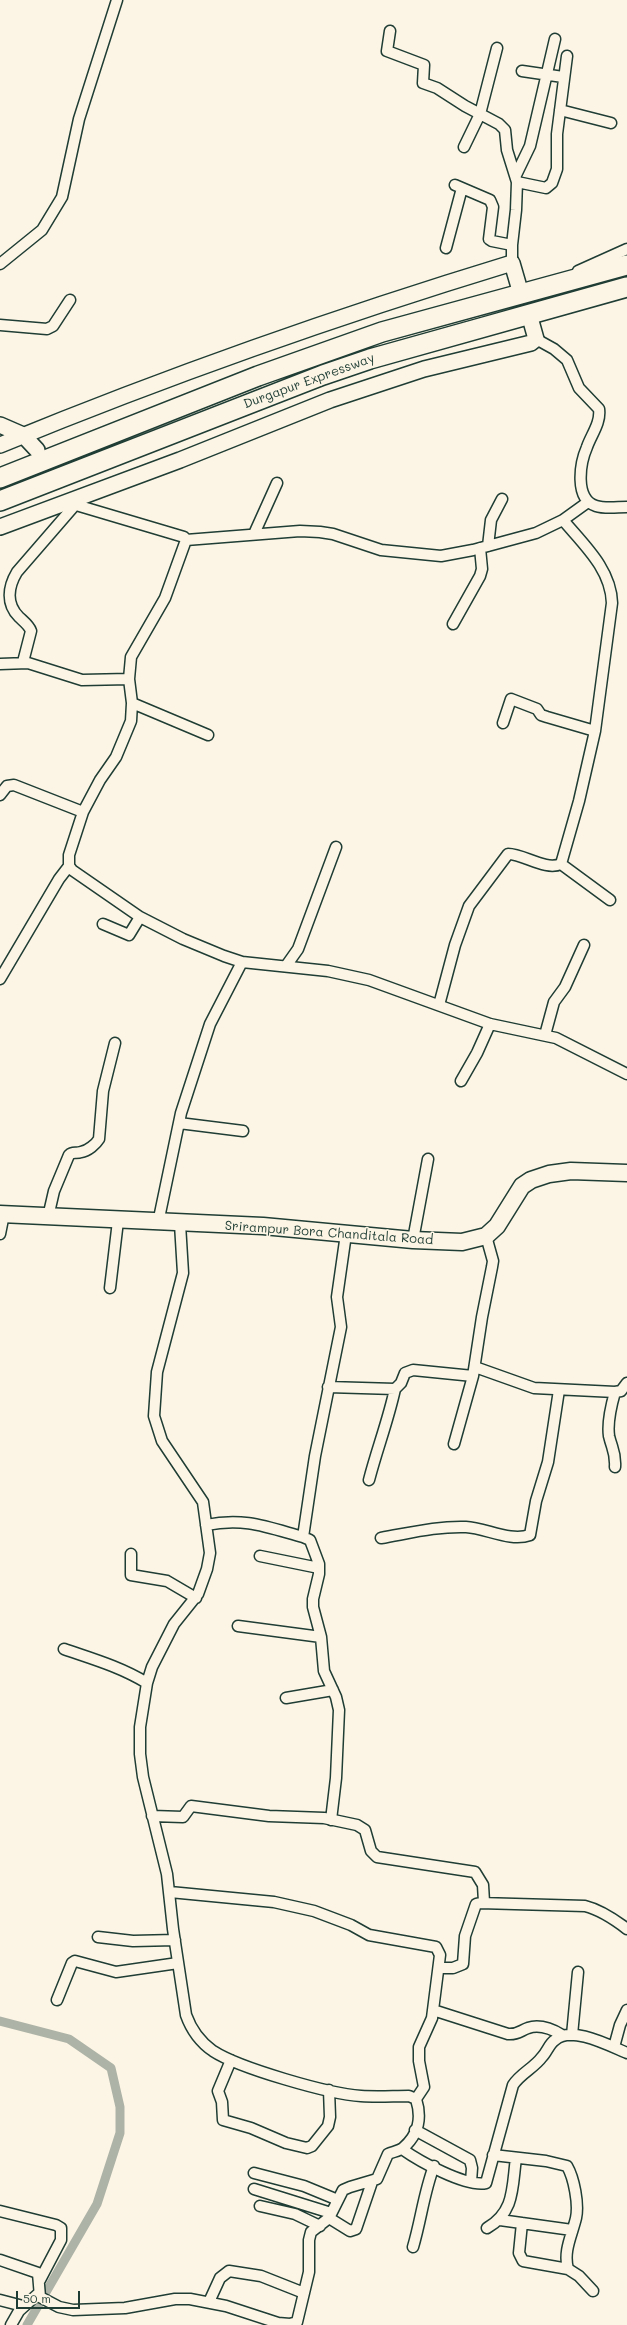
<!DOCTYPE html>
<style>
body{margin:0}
#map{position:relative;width:627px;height:2325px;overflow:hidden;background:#fcf5e5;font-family:Mali,sans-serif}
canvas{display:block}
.scale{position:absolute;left:16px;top:2291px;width:64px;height:18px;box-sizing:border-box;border:2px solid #1f3d34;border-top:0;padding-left:5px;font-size:12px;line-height:14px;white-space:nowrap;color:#1f3d34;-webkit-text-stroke:3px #fcf5e5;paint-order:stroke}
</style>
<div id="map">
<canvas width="627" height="2325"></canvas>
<div class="scale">50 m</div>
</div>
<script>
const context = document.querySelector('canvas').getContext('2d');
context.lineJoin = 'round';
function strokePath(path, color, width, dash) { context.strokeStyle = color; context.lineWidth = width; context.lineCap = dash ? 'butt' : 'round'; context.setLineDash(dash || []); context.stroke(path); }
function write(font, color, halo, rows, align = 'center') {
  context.font = font + ' Mali,sans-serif'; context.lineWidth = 3; context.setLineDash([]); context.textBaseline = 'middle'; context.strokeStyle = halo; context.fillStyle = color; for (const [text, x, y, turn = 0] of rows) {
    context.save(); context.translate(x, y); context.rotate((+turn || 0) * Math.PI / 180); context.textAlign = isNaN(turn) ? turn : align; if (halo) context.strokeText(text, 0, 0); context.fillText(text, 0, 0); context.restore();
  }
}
strokePath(new Path2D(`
 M0 2021 69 2039 111 2068 120 2107V2133L97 2204 27 2325`), '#aeb3a7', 9);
const street = new Path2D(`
 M390 31 387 51 424 65 423 83 437 88 465 106 499 124 505 130 507 150 517 182 516 210 512 245V263
 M522 71 563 77
 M560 110 611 123
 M464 147 480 114 497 48
 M516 175 530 146 555 39
 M517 182 546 188 552 183 557 169V134L567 56
 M455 185 490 200 493 207 489 239 492 241 512 245
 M446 248 462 188
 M0 264 42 230 62 197 79 119 117 0
 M578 271 627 249
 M0 325 47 329 53 326 70 300
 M536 339 554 349 567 360 579 388 599 409C601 423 591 435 587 447 580 463 574 499 596 506 605 509 617 507 627 507
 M66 502 184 537 186 540 300 531 320 532 333 534 381 550 441 556 473 550 536 533 563 520 588 502
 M254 534 277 483
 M186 540 165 598 131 657 129 679 132 703 131 721 116 757 100 780 83 812 69 855V866L72 870 140 917 183 939 224 956 242 962 328 971 369 980 490 1024 556 1038 627 1074
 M488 546 491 520 502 499
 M453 624 480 576 482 569 480 548
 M23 662 31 631C29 625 23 621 19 617 6 604 8 587 17 572L75 505
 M0 664 28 663 82 680 129 679
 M132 703 208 735
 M503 723 511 699 537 709 541 715 547 717 595 731
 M0 795 7 786 14 785 83 812
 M561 864 610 900
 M103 924 129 935 140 917
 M286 966 298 949 336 847
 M0 979 59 879 69 866
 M439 1005 455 945 469 906 508 854C524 854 545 871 561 864L579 801 595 731 612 603C611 569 584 545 563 520
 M545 1035 554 1002 565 987 584 945
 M461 1081 477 1053 490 1024
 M179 1123 243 1131
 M48 1217 54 1191 69 1155C73 1151 76 1154 81 1152 88 1151 96 1144 99 1139L103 1091 115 1043
 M158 1223 181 1113 210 1024 242 962
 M0 1234 4 1214
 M413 1240 428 1159
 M110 1288 118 1221
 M475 1367 534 1388 615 1392 621 1391 627 1383
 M328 1387 395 1389 401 1383 405 1373 413 1370 473 1376
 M615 1392C611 1406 607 1422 609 1436 612 1449 616 1452 615 1467
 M454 1444 473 1376 482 1317 492 1267 493 1261 486 1236
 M369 1480C377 1449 388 1421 395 1389
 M206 1525C244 1517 267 1527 303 1537L310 1540 319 1564V1574L313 1599V1607L321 1637 324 1671 336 1697 339 1710 336 1778 331 1820
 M303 1537 315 1456 341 1327 337 1297 346 1234
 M381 1538C410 1533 437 1526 466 1527 486 1528 510 1542 530 1535L536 1501 548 1462 559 1390
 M131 1554V1575L167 1581 196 1598
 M260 1556 319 1568
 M238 1626 321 1637
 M64 1649C93 1659 121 1667 147 1683
 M286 1698 333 1690
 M152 1816 183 1817 191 1806 269 1816 324 1818 357 1825 365 1830 371 1851 377 1857 475 1872 483 1885 484 1902
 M170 1892 274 1902 314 1911 351 1925 369 1935 436 1947 440 1955 432 2018 419 2047V2061L424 2087 416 2099
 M98 1937 133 1941 175 1940
 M439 1968H453L463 1964 465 1936 476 1904 480 1903 585 1906C601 1910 614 1919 627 1929
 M57 2000 72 1963 75 1961 116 1972 178 1963
 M433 2010 508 2034C517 2035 520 2031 528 2028 540 2024 552 2029 562 2035
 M572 2035 578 1972
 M614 2047 620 2025 627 2010
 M231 2060 218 2091 222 2102 223 2120 251 2128 286 2143 307 2148 312 2146 328 2126 330 2117 329 2090
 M415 2130 470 2160 472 2168 471 2182
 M402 2149C419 2161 465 2187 486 2183L513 2085C521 2073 534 2068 542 2057 547 2052 549 2044 555 2040 571 2025 610 2046 627 2053
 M493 2155 546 2161 567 2166C574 2178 579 2204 576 2218 572 2235 563 2251 568 2269L579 2276 593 2291
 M254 2173 304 2186 338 2200
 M254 2189 331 2213
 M260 2206 295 2214 320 2226
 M0 2211 56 2225 61 2228V2240L40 2280
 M329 2218 350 2231 356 2229 372 2182
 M500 2220 572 2230
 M522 2223 519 2253 523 2261 568 2269
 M487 2228C515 2212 512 2187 516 2158
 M413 2247C421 2220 424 2192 434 2166
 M0 2260 38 2273 40 2297 59 2307 73 2310 125 2308 175 2299H190L226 2306 278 2323 290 2324 297 2322 309 2272V2240L311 2232 329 2218 343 2190 350 2187 377 2179 388 2154C392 2152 399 2151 403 2148 419 2134 422 2118 416 2099L409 2096C393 2096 377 2097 361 2096 329 2094 239 2068 213 2051 200 2042 191 2029 186 2015L173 1929 167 1874 143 1777 140 1754V1727L147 1683 152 1667 174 1624 198 1594 207 1569 210 1553 203 1502 162 1441 154 1416 157 1372 183 1273 180 1224
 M0 2300 23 2306
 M209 2302 220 2278 229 2271 261 2276 304 2293
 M11 2325 19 2311 39 2293`);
const secondary = new Path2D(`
 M0 425 23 435 37 450
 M0 445C168 376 338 316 512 263L521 294
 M0 527 180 460 330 400 424 369 531 343 536 339 529 314`);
const primary = new Path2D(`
 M0 1214 263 1226 413 1240 462 1242 486 1236 497 1226 522 1186 531 1180 549 1174 571 1171 627 1173`);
const highway = new Path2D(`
 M0 478 258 376 382 332 627 265
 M0 501 323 375 370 359 627 287`);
strokePath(street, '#1f3d34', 13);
strokePath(secondary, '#1f3d34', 18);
strokePath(primary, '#1f3d34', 19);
strokePath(highway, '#1f3d34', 22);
strokePath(street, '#fcf5e5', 10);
strokePath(secondary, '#fcf5e5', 15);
strokePath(primary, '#fcf5e5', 16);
strokePath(highway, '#fcf5e5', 19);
write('13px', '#1f3d34', '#fcf5e5', [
 ["Durgapur Expressway",309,381,-20],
 ["Srirampur Bora Chanditala Road",329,1233,4]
]);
</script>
